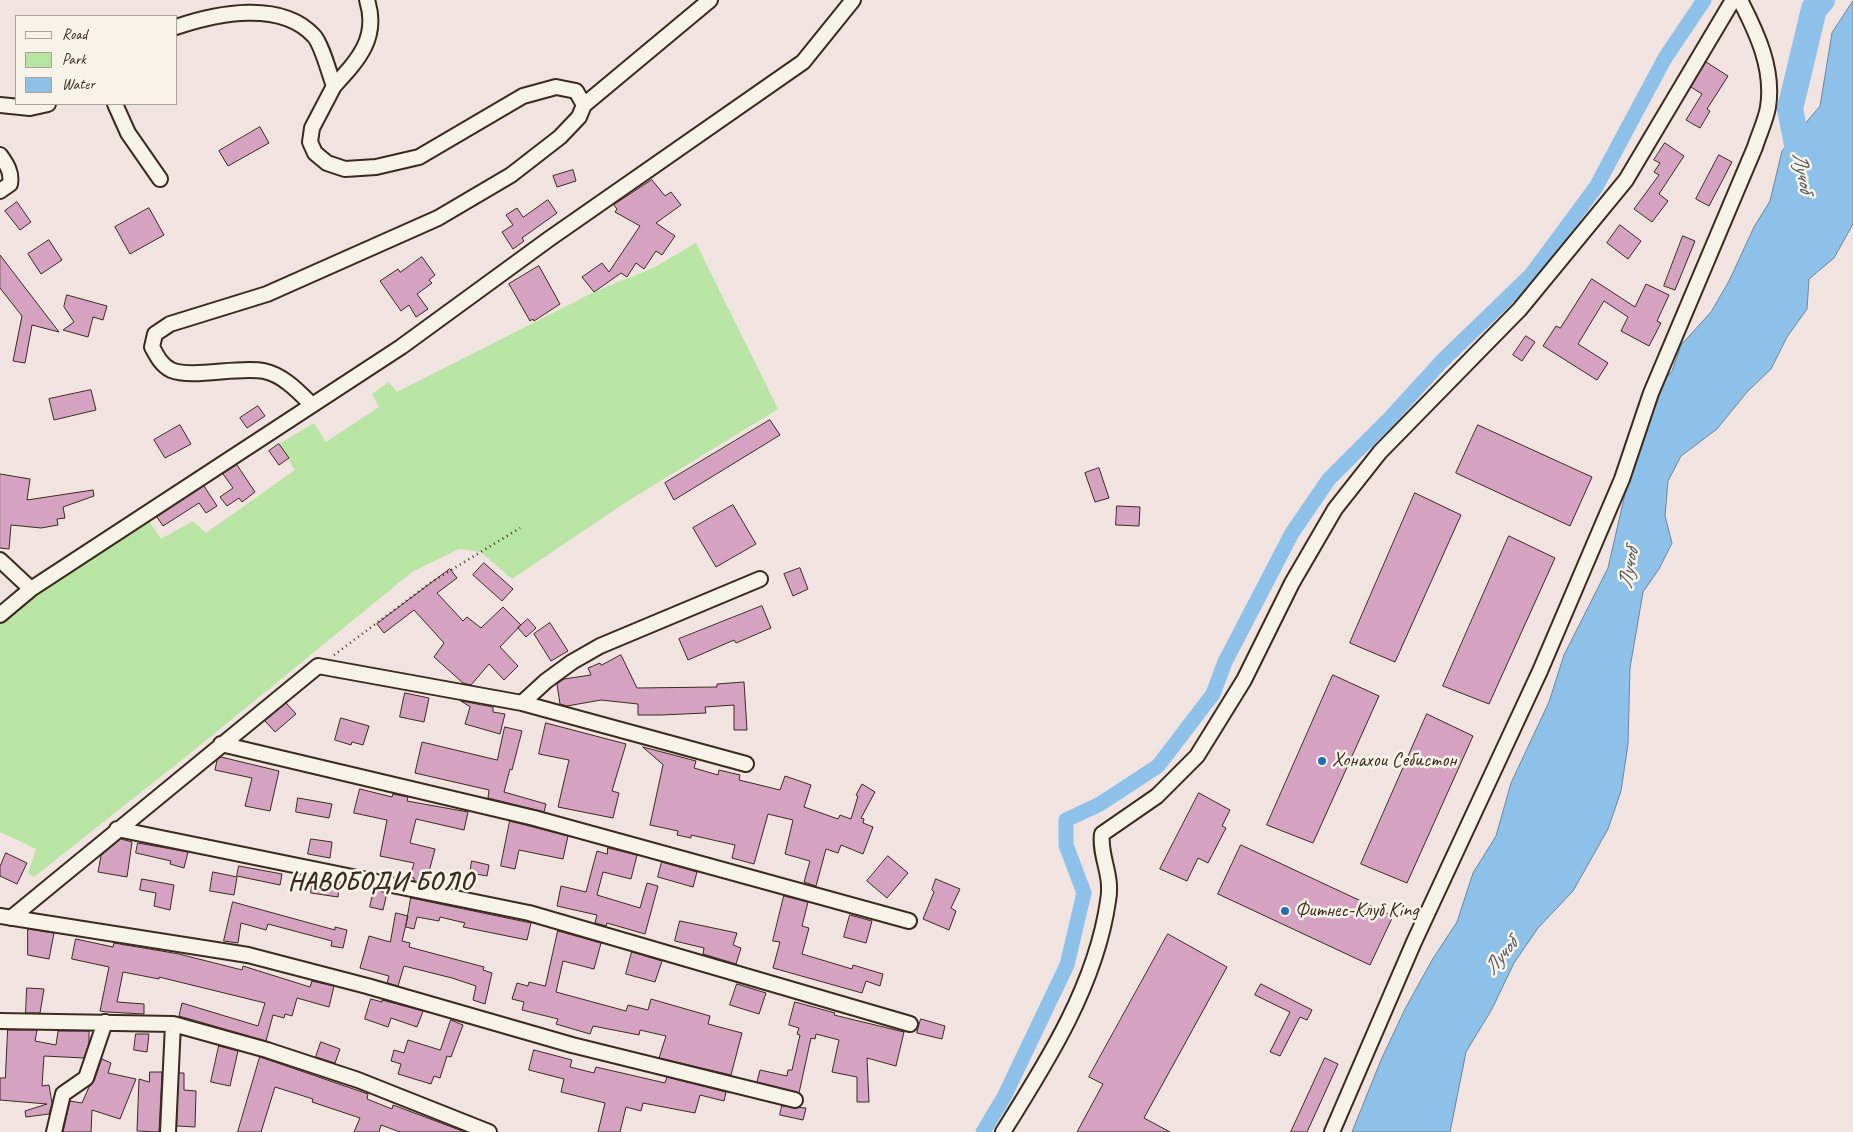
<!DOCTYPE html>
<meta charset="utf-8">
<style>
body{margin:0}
#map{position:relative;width:1853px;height:1132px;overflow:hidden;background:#f0e3e0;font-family:Caveat,sans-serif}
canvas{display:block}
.legend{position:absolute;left:15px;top:15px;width:162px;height:90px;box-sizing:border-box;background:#f7f3e8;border:1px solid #aca397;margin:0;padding:6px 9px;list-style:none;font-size:15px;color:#3b2a1e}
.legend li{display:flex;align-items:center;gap:10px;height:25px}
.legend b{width:25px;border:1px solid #aca397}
</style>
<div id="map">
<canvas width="1853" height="1132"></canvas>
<ul class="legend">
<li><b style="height:6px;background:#f7f3e8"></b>Road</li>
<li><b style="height:14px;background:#b8e5a3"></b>Park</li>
<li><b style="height:14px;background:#8dc1ea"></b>Water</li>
</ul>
</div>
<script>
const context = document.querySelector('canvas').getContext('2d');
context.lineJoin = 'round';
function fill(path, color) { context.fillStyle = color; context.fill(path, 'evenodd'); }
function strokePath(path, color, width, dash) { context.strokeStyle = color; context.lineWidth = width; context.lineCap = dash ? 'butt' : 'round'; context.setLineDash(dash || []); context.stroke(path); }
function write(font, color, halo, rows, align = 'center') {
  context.font = font + ' Caveat,sans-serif'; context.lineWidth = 5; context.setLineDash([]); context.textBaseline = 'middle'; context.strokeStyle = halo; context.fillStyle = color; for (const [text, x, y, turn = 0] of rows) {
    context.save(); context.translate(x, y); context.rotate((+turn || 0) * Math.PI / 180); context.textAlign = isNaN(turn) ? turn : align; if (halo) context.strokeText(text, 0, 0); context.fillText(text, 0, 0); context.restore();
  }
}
fill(new Path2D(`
 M696 243 778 409 623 504 512 579 481 552 459 549 412 572 193 751 34 877 28 873 36 849 0 832V621L31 593 147 518 161 539 193 521 206 533 295 470 279 444 314 423 326 442 379 407 372 394 389 382 397 392 594 292 653 268Z`), '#b8e5a3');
const water = new Path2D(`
 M1853 1V224L1834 258 1809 279 1807 309 1787 337 1771 369 1747 392 1717 429 1681 456 1668 481 1665 516 1672 543 1659 569 1643 592 1630 668 1628 744 1621 791 1608 829 1573 891 1538 928 1514 963 1492 1009 1466 1052 1450 1132H1352L1381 1060 1405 1009 1432 960 1457 922 1473 873 1496 836 1511 783 1549 702 1564 655 1608 568 1633 459 1652 395 1672 371 1681 345 1711 312 1729 281 1754 227 1770 201 1782 151 1820 106 1832 33Z`);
fill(water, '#8dc1ea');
strokePath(water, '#6c8598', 1);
strokePath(new Path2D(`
 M983 1132 1004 1097 1067 965 1084 893 1066 845V820L1100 804 1158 766 1213 694 1225 662 1292 533 1329 479 1389 419 1443 360 1531 275 1596 187 1665 58 1704 0`), '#8dc1ea', 15);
strokePath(new Path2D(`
 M1802 170 1790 109 1814 9 1822 0`), '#8dc1ea', 26);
const building = new Path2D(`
 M1706 62 1728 76 1707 109 1710 111 1700 128 1686 120 1702 94 1691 87Z
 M260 127 269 143 228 166 219 151Z
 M1665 143 1684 156 1659 194 1668 201 1652 222 1634 209 1659 175 1654 172 1660 163 1654 160Z
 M1719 155 1732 162 1709 206 1696 199Z
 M573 170 576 181 557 187 553 176Z
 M652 180 665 196 671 192 681 205 656 223 675 236 662 255 656 251 644 269 636 263 627 277 621 273 594 292 582 277 602 263 609 272 640 226 615 212 617 209 614 205Z
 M548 200 557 213 522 238 524 241 513 249 502 232 513 225 506 215 517 208 523 217Z
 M17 202 31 222 20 230 5 211Z
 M149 208 164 235 130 254 115 227Z
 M1620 225 1641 241 1628 259 1607 243Z
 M1683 236 1695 241 1675 290 1664 286Z
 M49 240 62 260 41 274 28 254Z
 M0 255 59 332 32 325 25 363 13 361 22 316 0 288Z
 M422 257 435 275 429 280 432 283 417 294 428 309 416 317 409 305 401 311 380 281 398 269 400 272Z
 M539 266 560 304 534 321 533 319 530 321 509 284Z
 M1592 279 1635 307 1646 284 1669 295 1657 321 1661 323 1649 346 1621 331 1628 317 1604 301 1578 344 1608 363 1597 380 1543 346 1556 326 1560 328Z
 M67 295 107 306 103 320 93 317 88 337 63 330 74 322 64 307Z
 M1526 336 1535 342 1522 361 1513 355Z
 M91 390 96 410 54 420 49 399Z
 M258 406 265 416 247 428 240 418Z
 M770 420 780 435 674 500 665 483Z
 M180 425 191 444 165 458 154 440Z
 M1478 425 1592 477 1570 526 1456 473Z
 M279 444 289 458 279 465 269 451Z
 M237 465 255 492 242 502 239 498 227 506 220 497 233 488 223 474Z
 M1099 468 1109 498 1095 502 1085 473Z
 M0 474 30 479 27 500 93 490 94 496 63 507 65 518 57 519 58 525 41 528 11 525 9 549 0 548Z
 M204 486 217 506 206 513 199 503 163 526 157 517Z
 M1415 493 1461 515 1395 662 1350 643Z
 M733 505 756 544 716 567 693 528Z
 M1117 506 1140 507 1139 526 1116 525Z
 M1509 536 1555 558 1489 704 1443 686Z
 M484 563 513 589 502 601 473 575Z
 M800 568 808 589 793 596 784 574Z
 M450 569 457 578 437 593 463 621 467 617 481 628 503 607 521 625 500 647 518 666 504 680 489 664 471 685 463 683 434 657 444 643 414 610 384 633 377 624Z
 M762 606 771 628 736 643 734 640 688 660 679 639Z
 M528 619 536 628 526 637 518 628Z
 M550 623 568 651 551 661 534 634Z
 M621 655 637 688 717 687V684L744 682 747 730H734V705L705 707 706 713 661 715H638V704L601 700 567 706 560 704 557 684 564 679 591 675 588 668 600 663 601 665Z
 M1333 675 1379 696 1313 843 1267 825Z
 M405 693 429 698 424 722 400 717Z
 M461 701 493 707V712L505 714 500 734 465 724 470 707Z
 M286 703 296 714 275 732 265 721Z
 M1427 714 1473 736 1407 883 1361 864Z
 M341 718 369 726 363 745 352 742 351 745 335 740Z
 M546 723 626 744 612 791 619 793 613 818 558 807 569 760 539 754Z
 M505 727 522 731 512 770 510 769 504 792 546 804 544 812 488 798 489 790 415 773 422 742 497 760Z
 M643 747 696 761 694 768 718 775 719 770 740 775 739 780 780 790 785 776 811 785 804 807 838 819 840 815 851 819 858 796 856 795 862 784 875 792 861 818 864 819 863 823 873 827 863 854 841 845 838 853 826 849 816 886 804 882 810 861 785 854 793 820 768 814 754 864 732 858 735 845 691 835V838L677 835 678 831 650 825 663 765Z
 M221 757 279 771 270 811 245 806 252 778 215 770 217 760Z
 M360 789 392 797 393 794 408 797 407 801 468 812 464 830 416 819 410 843 435 849 426 883 414 881V878L410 877 414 863 380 856 387 820 354 813Z
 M1199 793 1230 810 1222 826 1226 828 1208 863 1198 858 1187 881 1160 869Z
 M298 798 332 804 329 818 296 812Z
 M510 821 568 836 563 859 519 850 515 869 501 866Z
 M121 839 132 842 127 877 98 872 101 856Z
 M311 839 332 842 330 858 308 854Z
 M138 843 188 852 184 868 170 864 171 861 136 853Z
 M1241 845 1393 916 1370 965 1218 894Z
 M608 848 637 855 631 879 603 872 597 895 640 908 647 883 658 886 645 934 607 923 606 926 595 923 597 915 557 906 561 886 586 892 597 851 607 854Z
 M6 853 27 863 17 884 0 876V867Z
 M888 856 908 873 887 898 867 881Z
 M472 861 489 865 487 876 470 873Z
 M662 862 697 872 693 887 658 877Z
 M239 866 282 874 280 885 237 876Z
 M213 872 237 877 234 895 210 891Z
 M313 878 339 883 338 897 311 893Z
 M142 879 174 885 170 910 154 906 156 893 140 890Z
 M936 879 960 889 951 908 956 911 949 930 923 919 934 892 932 890Z
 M374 890 387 893 383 910 370 907Z
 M784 896 808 902 802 926 809 928 802 954 852 969 853 965 883 974 880 986 866 981 862 993 773 968 780 942 773 941Z
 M411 898 531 923 527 940 463 927 465 923 440 917 439 921 417 917 414 929 406 927Z
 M233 902 335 930V927L347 930 343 948 331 946 332 941 268 924 266 930 241 923 238 943 224 941Z
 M396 913 408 916 402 941 410 943 409 947 484 967 483 970 492 973 485 1004 473 1000 476 986 452 978 404 966 398 986 387 983 389 976 360 968 369 936 390 942Z
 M850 915 872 921 866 943 844 937Z
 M680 921 737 933 733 945 741 948 736 964 703 954 704 948 675 941Z
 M28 929 54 933 49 959 28 955Z
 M558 931 601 943 594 969 563 961 556 992 626 1011 628 1005 648 1010 651 999 710 1016 708 1024 742 1033 731 1075 659 1058 666 1036 640 1030 639 1035 593 1026 590 1034 556 1024 558 1019 522 1010 524 1002 512 999 517 983 528 986 529 982 545 986Z
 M1168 934 1227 967 1144 1118 1170 1132H1077L1103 1084 1089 1077Z
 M76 939 113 947 114 943 179 954 242 970 243 966 310 987 312 981 334 986 329 1007 297 998 292 1016 285 1014 284 1018 273 1015 266 1041 179 1016 182 1003 258 1026 265 1003 159 977V979L123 972 117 1002 144 1004V1014L107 1012 100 1011 109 967 72 959Z
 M632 952 662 961 655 982 626 974Z
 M737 984 766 993 759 1014 730 1005Z
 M1261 984 1312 1010 1307 1020 1300 1017 1280 1056 1270 1052 1290 1012 1255 995Z
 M27 988 44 989 40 1013H26Z
 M371 999 382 1002V1000L423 1011 417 1027 391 1018 388 1027 365 1019Z
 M795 1002 835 1013 834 1015 904 1032 896 1066 867 1058 869 1102H857V1077L832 1072 839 1040 816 1034 815 1039 811 1038 799 1093 757 1082 760 1070 787 1076 788 1070H792L800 1035 797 1034 799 1028 789 1025Z
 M921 1019 945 1026 942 1039 917 1033Z
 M451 1020 463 1025 451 1057 447 1056 440 1078 434 1076 431 1084 398 1074 401 1064 391 1061 394 1050 404 1053 408 1040 440 1050Z
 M8 1030H37L35 1041 56 1045 58 1031H89V1043L84 1058 44 1056 42 1086 49 1085 52 1103 49 1114 26 1117 25 1111 47 1104 0 1100V1078H5Z
 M136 1034H149L147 1052 134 1050Z
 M321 1042 340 1049 335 1063 316 1057Z
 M219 1046 238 1051 230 1086 211 1082Z
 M534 1050 572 1060 570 1067 594 1073 596 1067 665 1083 667 1077 726 1092 724 1101 700 1095 695 1113 643 1103 641 1111 626 1107 620 1132H598L605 1103 561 1092 564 1079 529 1070Z
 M260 1057 368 1094 367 1099 392 1109 393 1105 465 1132H400L381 1125 379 1132H354L360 1118 312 1102 313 1099 275 1087 261 1132H238Z
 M1325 1058 1338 1064 1307 1132H1291Z
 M102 1059 111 1063 108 1073 136 1079 120 1119 92 1110 91 1132H63L70 1101 82 1103 89 1087 94 1081Z
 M150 1072H162L159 1132 137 1131 139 1079 149 1082Z
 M179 1073H184V1090L196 1091 195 1127 177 1126Z
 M782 1106 806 1108 803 1120 780 1115Z`);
fill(building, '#d5a3c1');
strokePath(building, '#3b2a1e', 1);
const minor = new Path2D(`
 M176 27C217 13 281 0 314 36 322 45 329 73 334 86L312 128 310 142 315 153 327 163 345 169 376 167 419 157 523 96 556 87 576 91 584 105 579 117 560 137 511 175 438 218 267 294 170 324 155 334 152 347C157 356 161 365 171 370 193 379 238 366 264 371 283 375 298 391 311 404
 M334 86C358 60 379 38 367 0
 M115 104 128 133 160 179
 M0 105 30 108 48 104
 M584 105 710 0
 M0 155C7 165 12 172 10 184L0 191
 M0 560 31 589
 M0 615 31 589 401 347 549 239 803 62 853 0
 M522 703 546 681 572 662 600 646 760 579
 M221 744 534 818 909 921
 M117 829 529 913 910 1024
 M0 916 248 955 367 986 572 1045 795 1100
 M11 918 318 666 522 703 746 764
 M0 1021 173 1024 267 1050 358 1080 489 1132
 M54 1132 63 1094 86 1078 105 1022
 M168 1132 173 1024
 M1003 1132C1047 1062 1096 985 1108 901 1113 874 1099 856 1102 834L1157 796 1197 756 1244 680 1292 583 1335 509 1380 452 1520 309 1626 180 1733 0
 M1332 1132 1414 942 1540 671 1622 479 1651 393 1755 147C1759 134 1766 120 1768 107 1774 69 1757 33 1740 0`);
strokePath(minor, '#3b2a1e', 18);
strokePath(new Path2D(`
 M334 655 430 583 520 528`), '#3b2a1e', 2.5, [1, 4]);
strokePath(minor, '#f7f3e8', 14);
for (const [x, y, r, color] of [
 [1322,761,5,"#1f6fb2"],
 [1285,911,5,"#1f6fb2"]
]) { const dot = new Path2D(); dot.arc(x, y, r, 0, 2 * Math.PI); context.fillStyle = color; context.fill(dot); strokePath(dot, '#f7f3e8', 2); }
write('20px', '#3b2a1e', '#f7f3e8', [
 ["Хонахои Себистон",1332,761],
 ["Фитнес-Клуб King",1295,911]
], 'left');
write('italic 21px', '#54575b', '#f7f3e8', [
 ["Лучоб",1802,172,79],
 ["Лучоб",1629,569,-80],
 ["Лучоб",1501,957,-51]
]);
context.letterSpacing = '1px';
write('bold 25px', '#3b2a1e', '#f7f3e8', [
 ["НАВОБОДИ БОЛО",381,882]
]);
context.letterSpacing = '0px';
</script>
